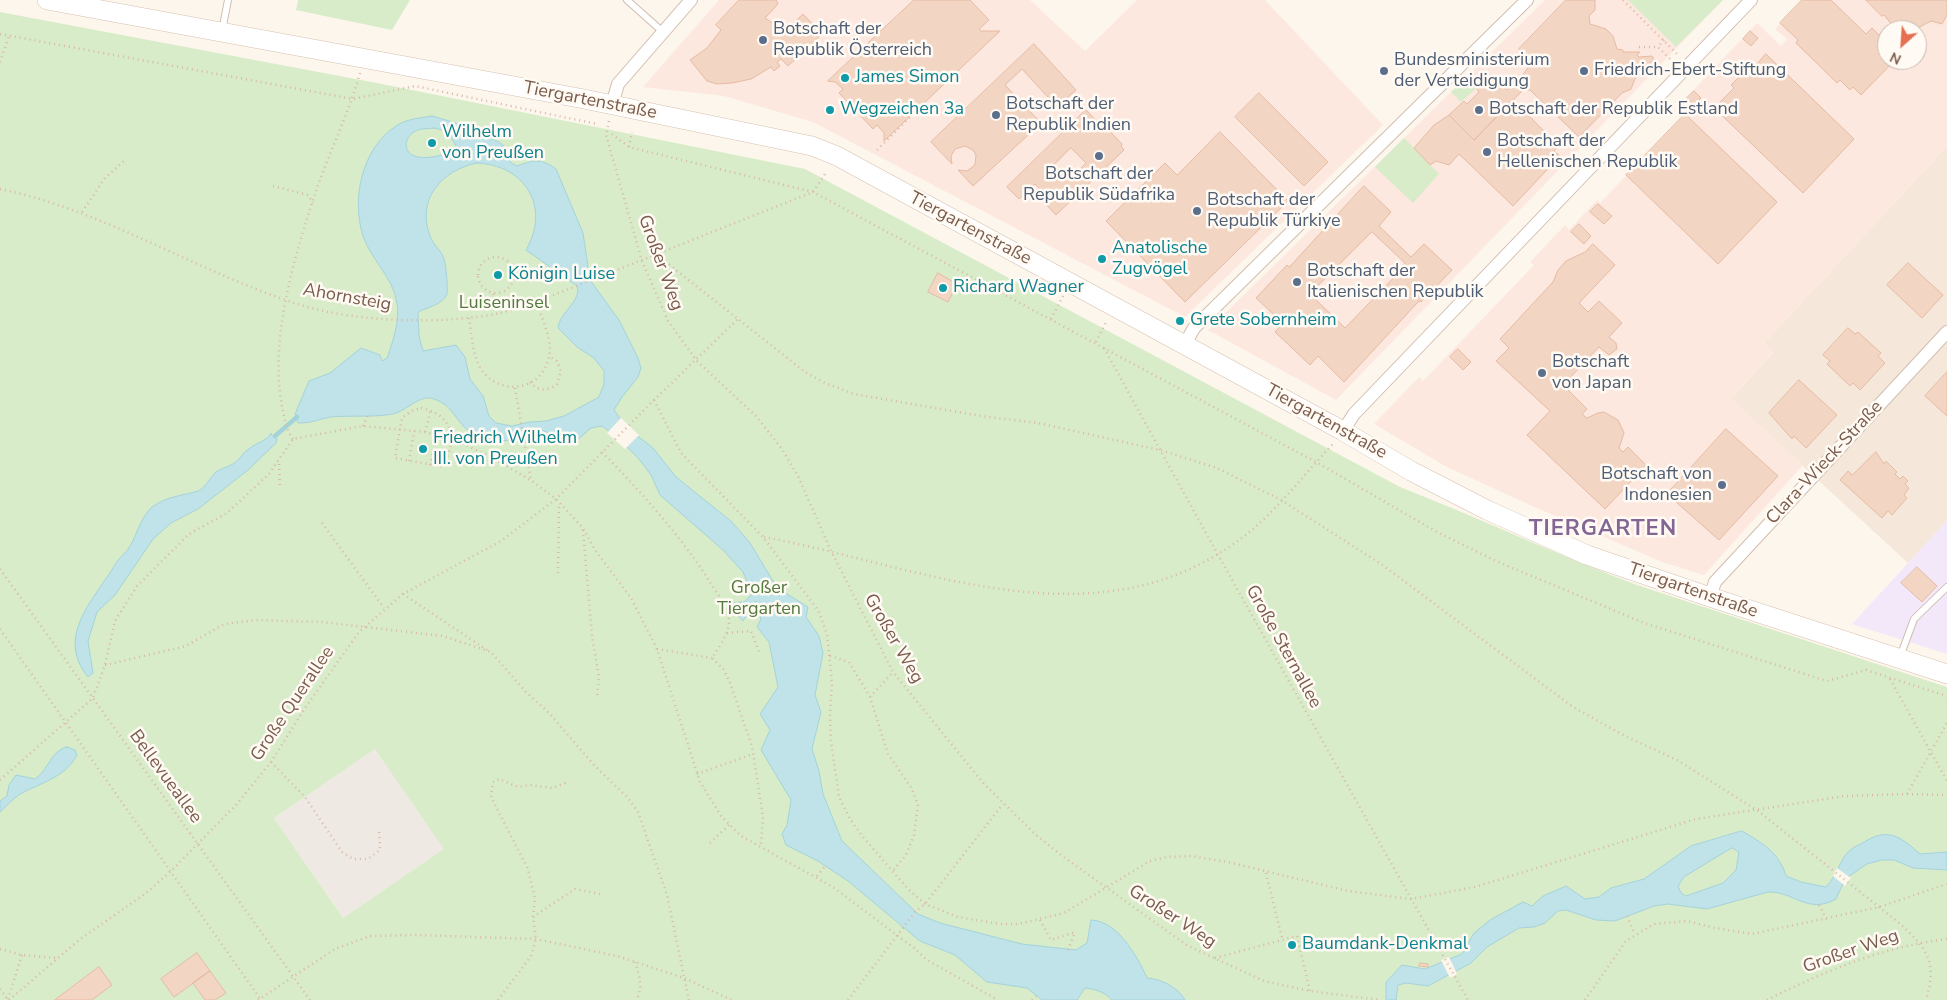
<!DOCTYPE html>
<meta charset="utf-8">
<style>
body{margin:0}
#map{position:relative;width:1947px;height:1000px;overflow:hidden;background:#fdf6ec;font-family:"Nunito Sans",sans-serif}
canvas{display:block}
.north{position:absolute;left:1877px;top:20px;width:50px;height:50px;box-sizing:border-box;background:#fffaf3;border:1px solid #cabbb1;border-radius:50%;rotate:206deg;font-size:14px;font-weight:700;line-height:20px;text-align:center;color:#7a5c4d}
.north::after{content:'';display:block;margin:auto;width:18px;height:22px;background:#e76f51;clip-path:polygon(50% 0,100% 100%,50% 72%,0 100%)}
</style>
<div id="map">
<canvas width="1947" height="1000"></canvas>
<div class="north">N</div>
</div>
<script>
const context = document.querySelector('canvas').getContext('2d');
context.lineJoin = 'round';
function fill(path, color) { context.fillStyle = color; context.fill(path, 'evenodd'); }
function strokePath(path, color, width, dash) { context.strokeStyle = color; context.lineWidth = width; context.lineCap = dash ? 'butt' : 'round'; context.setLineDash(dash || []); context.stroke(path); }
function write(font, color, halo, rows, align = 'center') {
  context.font = font + ' "Nunito Sans",sans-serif'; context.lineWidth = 5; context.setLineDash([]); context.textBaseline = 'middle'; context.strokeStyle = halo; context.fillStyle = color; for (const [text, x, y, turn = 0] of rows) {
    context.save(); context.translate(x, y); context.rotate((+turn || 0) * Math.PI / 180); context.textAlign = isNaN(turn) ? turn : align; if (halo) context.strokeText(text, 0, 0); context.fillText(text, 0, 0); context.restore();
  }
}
fill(new Path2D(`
 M1947 146V521L1908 563 1730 399 1773 353 1764 343Z`), '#f5e8da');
fill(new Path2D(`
 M719 0H1030L1085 51 1137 0H1265L1383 125 1185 317 813 122 724 96 643 87Z
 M1545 0H1723L1336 400 1208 330Z
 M1802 0H1947V146L1764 343 1773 352 1731 398 1803 465 1704 575 1662 562 1530 505 1447 467 1374 424 1419 377 1423 381 1534 265 1530 262 1565 225 1569 230 1597 200 1600 203 1685 114 1693 105 1686 98 1757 23 1781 46 1787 39 1775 29ZM1887 30H1917V60H1887Z`), '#fde8e0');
fill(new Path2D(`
 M376 748 445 849 343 918 274 818Z`), '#efe9e4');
fill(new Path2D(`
 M1947 521V654L1852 624 1908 563Z`), '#f3e8fa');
fill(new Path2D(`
 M298 0H410L392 30 296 10Z
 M1628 0H1723L1676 47Z
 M0 12 382 84 805 169 1400 487C1480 518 1557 555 1637 585L1947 687V1000H0ZM375 749 444 849 343 918 274 818Z
 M1470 74 1480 85 1461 102 1451 92Z
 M1404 138 1439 174 1413 203 1375 167Z`), '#d8ecc9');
const water = new Path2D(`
 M432 116 456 123 467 131H473L497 141 503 145 511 163 517 166C533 160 541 158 556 169L583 233 590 280 619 320 638 358 641 368 638 377 622 397 614 410 626 427 653 448 676 477 732 522 750 543 773 581 787 594 808 607 806 617 819 636 823 653 815 695 821 712 812 749 819 771 823 794 842 841 918 914 940 923 1022 944 1076 950 1087 943 1091 920C1118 921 1137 956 1147 978 1161 979 1178 987 1185 1000H1112C1105 992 1095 989 1085 988L1077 1000H1042L1027 988 987 982 955 955 920 941 848 881 818 861 786 845 782 834 787 825 791 800 761 750 770 730 760 714 778 687 769 642 757 627 761 619 756 601 743 621 725 603 744 602 752 594 743 572 723 550 660 495 651 475 639 459 617 437 602 426 591 428 575 442 541 430 527 433C517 446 481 440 470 432 456 422 452 404 434 399 421 394 408 409 396 413 381 418 348 415 331 417 318 419 314 423 298 423L295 414 309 381 330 373 361 348 380 355 382 361 387 358C393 342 400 320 397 303 393 277 371 260 363 236 351 199 362 148 396 126 406 119 420 118 432 116ZM434 128C446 130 450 135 456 146L453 152C442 155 430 159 418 157 403 154 403 139 414 132 419 128 428 129 434 128ZM477 163C525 165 551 207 526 250L577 286C582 301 559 313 558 328L577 347 594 358 604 371V384L599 397 564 416 546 421 530 422 512 426 496 423 489 416 483 396 470 379 465 357 456 345 423 351 419 336 418 312C426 308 444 304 447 294 448 289 446 264 444 259 442 251 433 245 430 236 416 199 442 170 477 163Z
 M271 434 277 439 276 443 248 470 198 509 171 523 153 539 115 595 97 612 88 641 93 673 88 677C54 635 96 598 116 563 119 557 127 553 130 546 138 533 140 518 152 507 167 496 182 496 198 491 206 488 210 477 216 472 222 468 228 467 233 464 240 460 243 452 250 448 258 442 265 442 271 434Z
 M67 747 75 750 77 755C66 776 44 782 24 792 15 796 8 805 0 812V801L7 796 9 785 16 775 35 779C48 771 51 750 67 747Z
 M1742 831C1762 843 1779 852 1786 876L1801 882 1826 887C1837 874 1837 869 1844 857 1850 848 1857 846 1866 841 1889 827 1902 838 1920 854L1947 852V870L1913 868 1894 860H1882L1867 864 1845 879 1836 899C1807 915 1794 891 1768 892L1707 909 1668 904 1654 906 1615 921 1596 920 1566 910 1558 911 1545 923 1534 927 1519 928 1487 947 1471 963 1428 986 1406 983 1398 985 1396 1000H1386V982L1402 965 1425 969 1462 954 1474 933 1490 920 1523 902 1532 906 1543 896 1566 886 1585 899 1599 897 1611 888 1644 879 1691 846ZM1732 848 1739 852 1736 870 1723 883 1686 896 1681 893 1678 886 1684 877Z`);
fill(water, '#bfe3e8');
strokePath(water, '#a5d3da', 1);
fill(new Path2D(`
 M621 418 639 435 625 449 607 433Z
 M1837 868 1851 878 1845 886 1833 876Z
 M1449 957 1457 974 1450 978 1441 960Z`), '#fdf6ec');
strokePath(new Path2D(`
 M275 436 297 417`), '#a5d3da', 4.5);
const building = new Path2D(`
 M739 0H776L778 4 765 18 774 24 782 34 803 14 822 34 788 66 781 59 777 62 780 66 774 71 771 67 751 79 732 83 717 84 707 81 690 60 707 48 721 30 716 25Z
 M914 0H970L989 20 979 29 981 31H1000L884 141V133L877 125 873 129 839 93 843 89 835 82 828 81Z
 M1566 0H1595V10L1589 16 1590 24 1606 29 1613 36 1617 49 1623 50V52H1640L1637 55 1639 57 1652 56 1654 59 1635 79 1631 89 1622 93 1579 137 1530 90H1527V87L1519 80 1530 65 1527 61 1529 59 1519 49Z
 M1802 0H1831L1866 34 1872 28 1887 43V60H1895L1861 95 1853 87 1850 90 1840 80 1837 83 1796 43 1798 40 1780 23Z
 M1866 0H1947V15L1942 24 1931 21 1914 30H1902L1893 26 1884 15 1882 16Z
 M1750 31 1758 38 1751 46 1743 39Z
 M1034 44 1076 90 1057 107 1022 69 1005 85 1041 123 973 186 958 170 967 171 975 165 976 155 973 150 965 146 955 149 951 156 952 164 931 142Z
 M1766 54 1854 139 1803 193 1714 108 1734 88 1731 85 1744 72 1747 75Z
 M1491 75 1507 90 1518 79 1526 87 1474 140 1449 115 1464 101 1467 104 1479 92 1477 89Z
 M1694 91 1701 98 1694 105 1687 98Z
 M1259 93 1328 162 1304 186 1235 117Z
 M1513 100 1559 146 1554 151 1560 156 1513 206 1459 154 1449 165 1436 161 1430 165 1414 148 1434 125 1449 115 1474 140Z
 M1086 110 1098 123 1100 121 1122 144 1121 146 1124 150 1056 215 1037 195 1041 190 1035 184 1019 199 1007 187ZM1071 148 1086 163 1069 180 1054 165Z
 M1685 114 1777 202 1718 264 1626 175Z
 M1220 132 1288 201 1185 302 1106 221 1165 163 1177 175Z
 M1364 186 1391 212 1379 226 1411 257 1424 244 1452 270 1421 302 1419 301 1344 382 1318 356 1310 365 1275 332 1283 323 1256 298 1287 265 1289 267ZM1372 232 1405 263 1402 267 1403 268 1345 328 1310 294Z
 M1598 204 1612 216 1604 224 1590 212Z
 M1579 224 1591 236 1584 244 1571 232Z
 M1593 244 1615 265 1579 303 1588 312 1599 301 1622 323 1609 337 1616 343 1617 349 1609 355 1599 347 1563 385 1587 409 1582 414 1587 418 1598 413 1604 412 1618 420 1624 433 1619 448 1623 452 1628 447 1646 465 1605 509 1527 435 1550 411 1496 361 1509 348 1500 339 1553 282 1558 270 1566 261 1585 252Z
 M1908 263 1943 295 1922 318 1887 285Z
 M938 273 957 284 948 302 928 292Z
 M1848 328 1855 334 1858 332 1881 353 1878 356 1885 363 1860 390 1853 383 1850 386 1827 364 1830 361 1823 355Z
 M1458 349 1471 362 1463 370 1450 357Z
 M1947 372V416L1925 396Z
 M1799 380 1837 415 1806 448 1794 436 1792 439 1769 413Z
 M1726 429 1778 476 1719 540 1667 494Z
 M1876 452 1884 464 1886 461 1897 472 1895 474 1900 479 1903 476 1908 481 1905 484 1909 488 1904 495 1907 498 1892 515 1888 511 1882 518 1840 480 1848 471 1852 475Z
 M1917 567 1937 586 1922 602 1901 583Z
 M197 953 210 971 174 997 161 979Z
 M1420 963 1428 964V967L1419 966Z
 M99 967 112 985 92 1000H55Z
 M210 971 226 993 215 1000H205L193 983Z`);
fill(building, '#f3d5c3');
strokePath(building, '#e6bba3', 1);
const service = new Path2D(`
 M627 0 663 32
 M222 31 228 0
 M1900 657 1914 619 1947 587`);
const minor = new Path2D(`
 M612 105 618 84 691 0
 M1185 344 1194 328 1527 0
 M1343 431 1354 414 1751 0
 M1710 597 1715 582 1947 332`);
const secondary = new Path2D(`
 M47 0 579 98 812 146 837 156 1343 431 1411 471 1487 510 1587 555 1710 597 1947 674`);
strokePath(service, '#d1beb0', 8);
strokePath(minor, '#d1beb0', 14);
strokePath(secondary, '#d6c0b0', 20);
strokePath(new Path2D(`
 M1623 0 1677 54
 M0 34 353 99 415 86 597 124
 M1664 40 1658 47 1671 60
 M1639 47H1658
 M0 62 9 36
 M609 121 606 135 642 261 668 321 697 361 756 416 782 449 798 476 831 551 893 672 984 784 1035 834 1061 855 1188 946 1264 981 1310 991 1380 1000
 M612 134 629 147 813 192 1316 462 1437 532 1496 561 1644 623 1827 681 1866 670 1947 696
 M629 147 632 132
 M877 150 910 117
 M273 186 308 195 313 203
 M0 189C107 211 200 274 304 306 357 322 445 325 500 313 512 310 524 306 536 302L813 192 827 171
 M82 212 105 178 124 161
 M657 255 805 372 825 383 854 394 981 416 1038 423 1160 450 1217 468 1281 500 1381 564 1573 707 1625 736 1677 760 1758 811 1898 922C1926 947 1938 961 1926 1000
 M478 275a18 18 0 1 1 36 0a18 18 0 1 1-36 0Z
 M493 294 500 313
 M469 318C472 334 472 359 484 373 504 396 542 390 549 357 553 340 542 319 536 302
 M1051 319 1063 296
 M1096 342 1107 320
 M1104 348 1217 553 1468 1000
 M530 382C538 391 547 392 557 384L561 371 557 361 550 357
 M515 388 531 480
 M654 400 681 453 763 537 818 610 827 634 832 682 830 715 831 742 839 797 850 819 863 837 908 889 925 904 958 917 1000 924H1018L1064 913 1150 861 1166 857 1191 856 1228 862 1348 891 1411 899 1475 887 1696 819 1845 796 1907 794 1947 795
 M421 408C439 412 449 420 453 439L444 467 395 458 402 418 411 411Z
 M363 426 368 415
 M425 432 431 410
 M293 439C286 430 285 421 283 411 268 344 294 257 315 194 329 153 348 115 360 73
 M602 452C642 493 679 534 710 582 717 594 730 609 729 623 728 636 718 648 712 658L724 670 730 683 752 746 763 817 761 845
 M409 461 414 431
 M279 464 280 487
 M430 465 437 435
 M322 523 384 608
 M583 530 592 636 599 677 597 698
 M764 537C924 567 1100 650 1247 534 1279 508 1305 473 1333 444
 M0 569 310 1000
 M558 573 559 504
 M403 594 487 650
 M0 629 261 1000
 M727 633 751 631 760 654
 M657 649 712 658
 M830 656 849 662 870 697 888 754 912 789 918 805 914 835 906 855 892 872
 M105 665 186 646 224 624 256 620 322 622 443 636 491 652 525 691 550 714 593 764 628 798 638 812 667 895 689 1000
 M1890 679 1947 781
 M870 697 893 672
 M271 762 305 797 342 852 353 859H368L380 850 379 829
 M697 774 753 754
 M0 780 93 698 105 665 115 621 137 586 189 534 227 513 269 474 293 439 363 426 425 432 453 439 493 458 532 481 556 499 583 528 595 550 631 598 657 649 700 782 721 816 741 836 833 887 914 948 927 960 998 1000
 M1907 794 1947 723
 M710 843 729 825
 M1266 873 1282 938
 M817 876 825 866
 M1819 905 1827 920
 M1627 916 1635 934
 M533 917 575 889 600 894
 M1040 920 1051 940 1075 932
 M0 949 22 955 57 958
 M1068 950 1075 932
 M1215 958 1297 936 1310 991
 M635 962C639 975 644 988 636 1000
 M0 989 8 1000
 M8 999 22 955
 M9 1000 79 940 146 893 171 871 236 805 271 762 305 708 359 632 403 594 501 541 556 499 654 400 739 318
 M258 1000 335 949 370 936 416 935 536 939 617 956 684 978 732 1000
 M498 1000 531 956 536 939 533 917 535 899 528 869 491 797 493 782 499 779 518 787 530 785 552 788 568 782
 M848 1000 915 912 925 904 1003 804
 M1032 1000 1036 996
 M1585 1000 1626 941 1654 924 1687 921 1715 928 1752 934 1879 907 1947 884
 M1767 1000C1823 972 1884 946 1947 939`), '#d9b8a5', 2.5, [1, 4]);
strokePath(service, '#fff', 6);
strokePath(minor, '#fff', 12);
strokePath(secondary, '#fff', 19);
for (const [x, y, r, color] of [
 [763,40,5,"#5c6f8a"],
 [1384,71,5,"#5c6f8a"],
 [1584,71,5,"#5c6f8a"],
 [845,78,5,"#0f9aa8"],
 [830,110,5,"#0f9aa8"],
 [1479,110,5,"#5c6f8a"],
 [996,115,5,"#5c6f8a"],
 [432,143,5,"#0f9aa8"],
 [1487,152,5,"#5c6f8a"],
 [1099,156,5,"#5c6f8a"],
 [1197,211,5,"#5c6f8a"],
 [1102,259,5,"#0f9aa8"],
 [498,275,5,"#0f9aa8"],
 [1297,282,5,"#5c6f8a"],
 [943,288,5,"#0f9aa8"],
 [1180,321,5,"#0f9aa8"],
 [1542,373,5,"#5c6f8a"],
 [423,449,5,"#0f9aa8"],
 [1722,485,5,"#5c6f8a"],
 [1292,945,5,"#0f9aa8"]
]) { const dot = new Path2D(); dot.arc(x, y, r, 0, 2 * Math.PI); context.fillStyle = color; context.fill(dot); strokePath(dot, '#fffaf3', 2); }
write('18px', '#4e5e75', '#fffaf3', [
 ["Botschaft der",773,30],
 ["Republik Österreich",773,51],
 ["Bundesministerium",1394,61],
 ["der Verteidigung",1394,82],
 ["Friedrich-Ebert-Stiftung",1594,71],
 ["Botschaft der",1006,105],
 ["Republik Indien",1006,126],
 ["Botschaft der Republik Estland",1489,110],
 ["Botschaft der",1497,142],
 ["Hellenischen Republik",1497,163],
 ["Botschaft der",1099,175,"center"],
 ["Republik Südafrika",1099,196,"center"],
 ["Botschaft der",1207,201],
 ["Republik Türkiye",1207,222],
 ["Botschaft der",1307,272],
 ["Italienischen Republik",1307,293],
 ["Botschaft",1552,363],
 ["von Japan",1552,384],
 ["Botschaft von",1712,475,"right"],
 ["Indonesien",1712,496,"right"]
], 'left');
write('18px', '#0d838f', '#fffaf3', [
 ["James Simon",855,78],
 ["Wegzeichen 3a",840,110],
 ["Wilhelm",442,133],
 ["von Preußen",442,154],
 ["Anatolische",1112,249],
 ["Zugvögel",1112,270],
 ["Königin Luise",508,275],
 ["Richard Wagner",953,288],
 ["Grete Sobernheim",1190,321],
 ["Friedrich Wilhelm",433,439],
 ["III. von Preußen",433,460],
 ["Baumdank-Denkmal",1302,945]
], 'left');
write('18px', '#7a5c4d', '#fffaf3', [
 ["Tiergartenstraße",590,101,11],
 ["Tiergartenstraße",970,229,28],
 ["Großer Weg",660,263,70],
 ["Ahornsteig",347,298,10],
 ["Tiergartenstraße",1326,422,29],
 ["Clara-Wieck-Straße",1825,463,-47],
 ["Tiergartenstraße",1693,591,19],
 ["Großer Weg",893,639,60],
 ["Große Sternallee",1283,647,61],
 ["Große Querallee",293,704,-56],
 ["Bellevueallee",165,777,54],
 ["Großer Weg",1172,917,33],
 ["Großer Weg",1851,952,-19]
]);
write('18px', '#537a41', '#fffaf3', [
 ["Luiseninsel",504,304],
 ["Großer",759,589],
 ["Tiergarten",759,610]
]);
context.letterSpacing = '1px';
write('bold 22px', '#846695', '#fffaf3', [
 ["TIERGARTEN",1603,530]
]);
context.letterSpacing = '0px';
</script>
